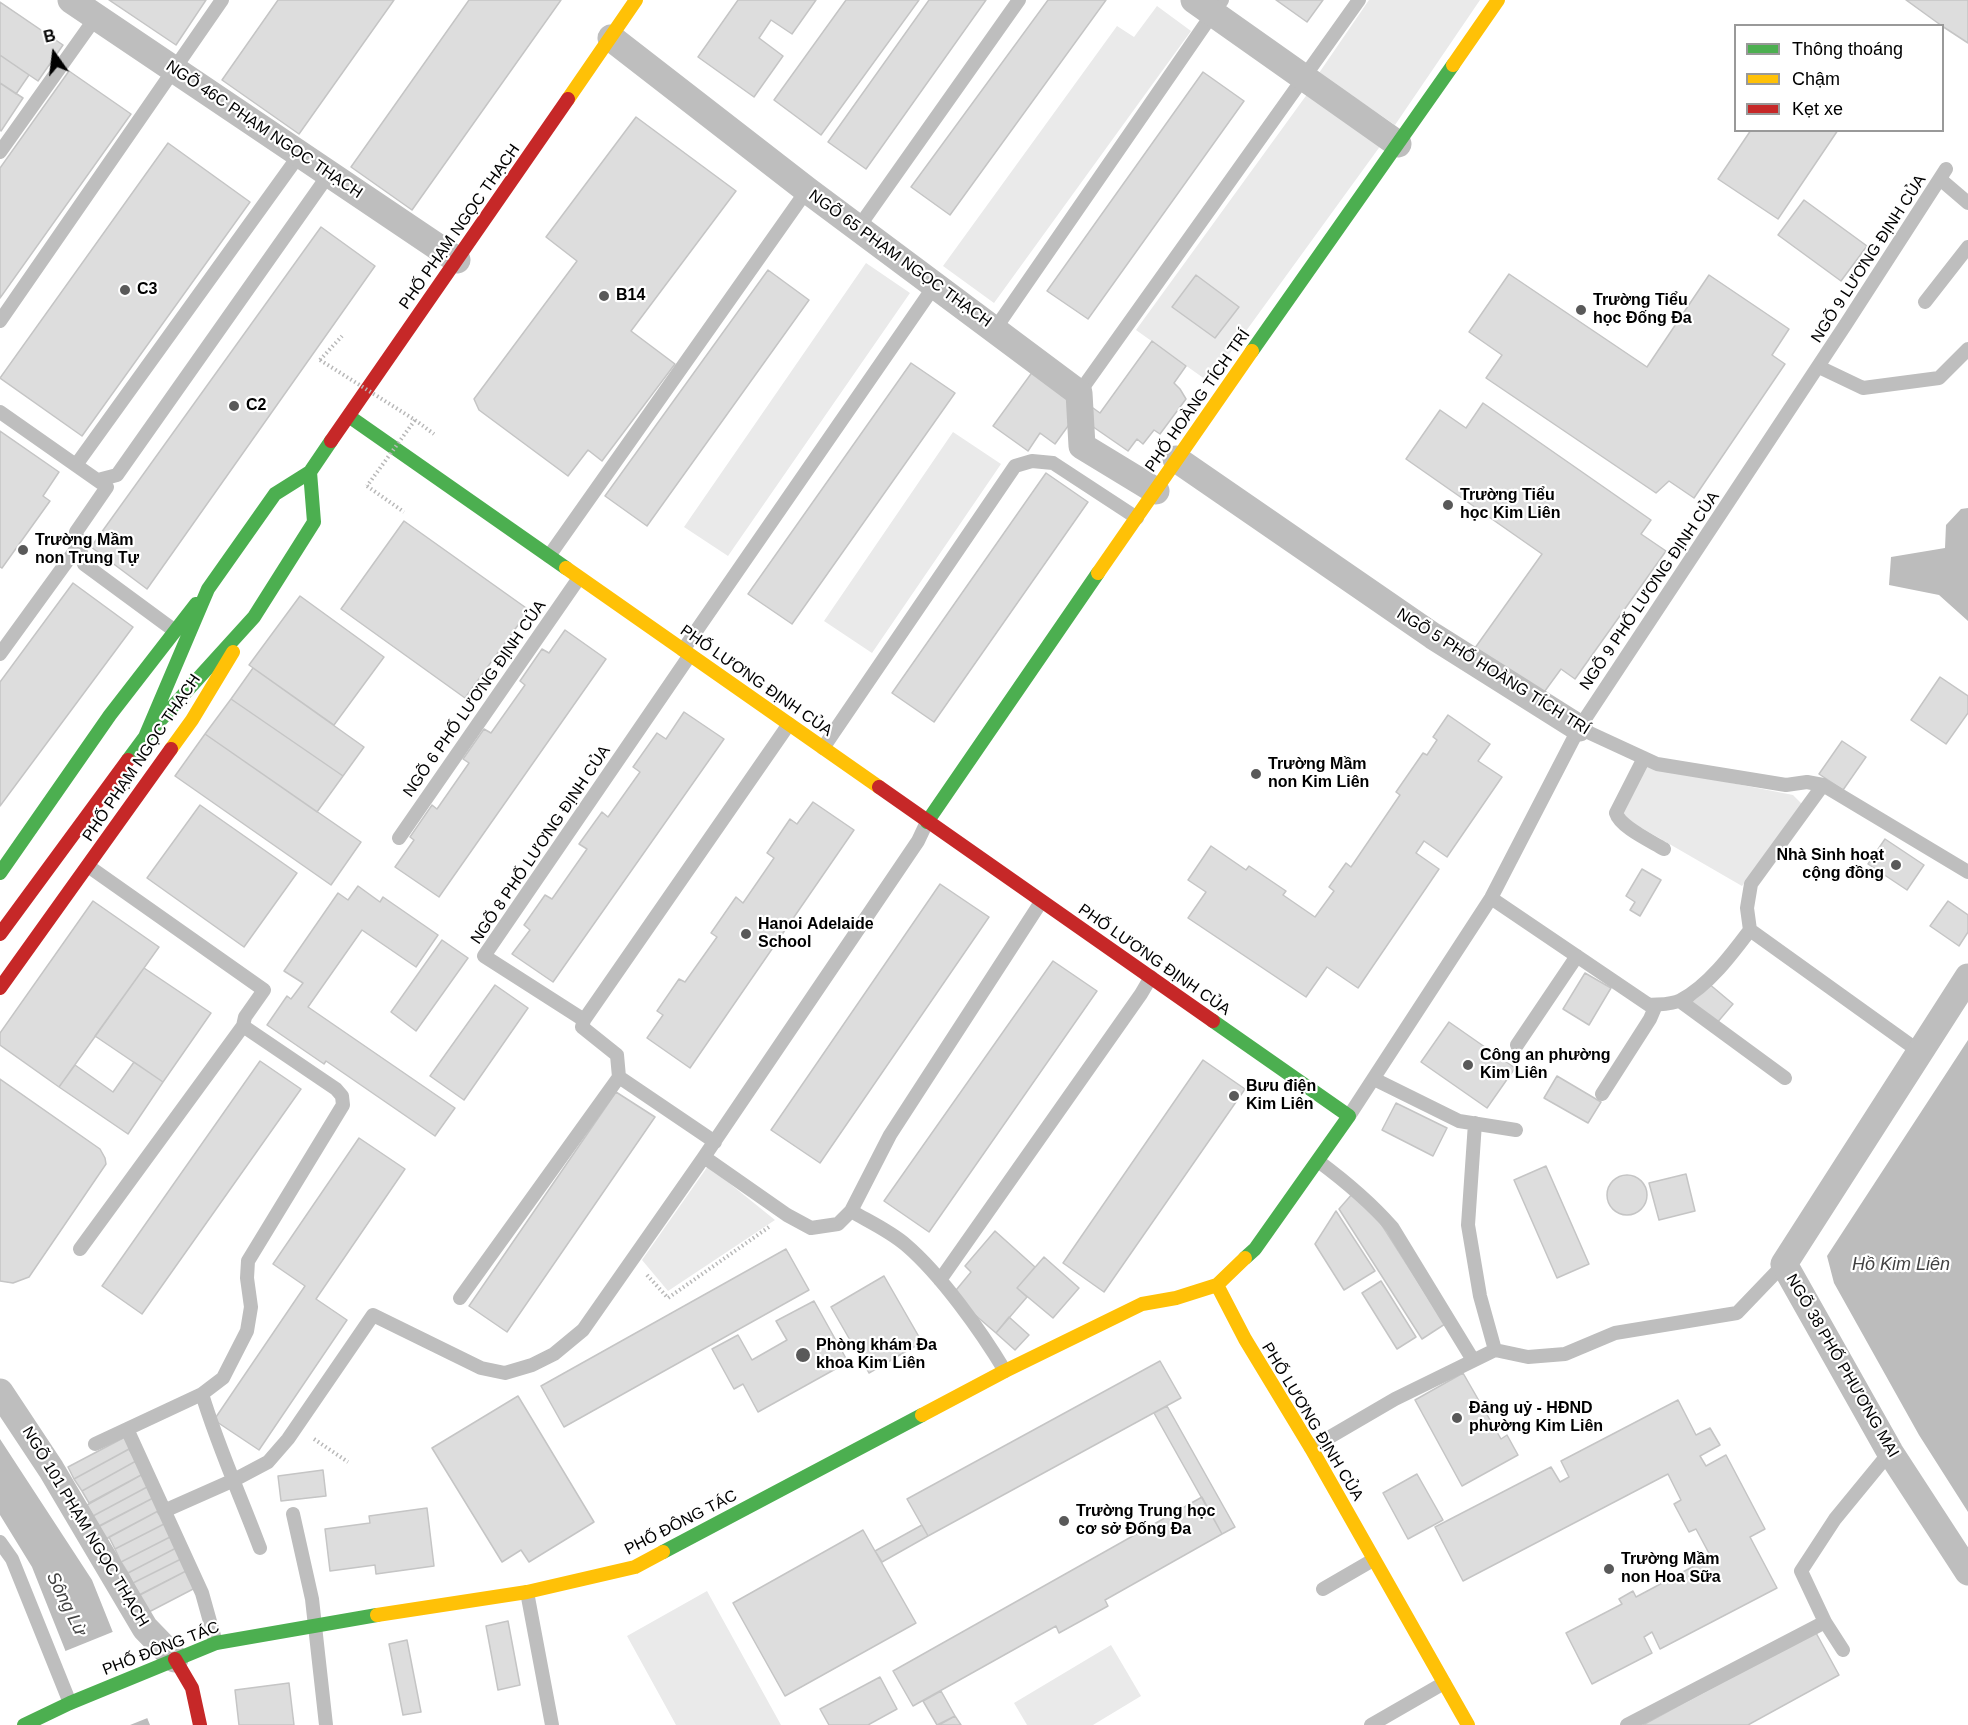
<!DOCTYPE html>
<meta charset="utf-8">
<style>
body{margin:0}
#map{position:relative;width:1968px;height:1725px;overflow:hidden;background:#fff;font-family:Helvetica,sans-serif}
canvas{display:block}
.legend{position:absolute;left:1734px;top:24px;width:210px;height:108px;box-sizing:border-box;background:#fff;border:2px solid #999;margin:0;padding:8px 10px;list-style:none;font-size:18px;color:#000}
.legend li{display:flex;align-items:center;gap:12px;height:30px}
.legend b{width:30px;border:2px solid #999}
.north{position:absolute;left:24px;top:24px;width:60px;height:60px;-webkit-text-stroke:4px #fff;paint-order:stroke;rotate:346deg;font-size:16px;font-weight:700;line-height:24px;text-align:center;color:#000}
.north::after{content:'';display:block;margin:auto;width:21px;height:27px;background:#000;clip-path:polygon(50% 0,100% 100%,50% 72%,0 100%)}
</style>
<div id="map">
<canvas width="1968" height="1725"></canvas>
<ul class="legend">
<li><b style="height:8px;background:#4caf50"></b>Thông thoáng</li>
<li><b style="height:8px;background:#ffc107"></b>Chậm</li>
<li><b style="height:8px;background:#c62828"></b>Kẹt xe</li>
</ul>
<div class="north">B</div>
</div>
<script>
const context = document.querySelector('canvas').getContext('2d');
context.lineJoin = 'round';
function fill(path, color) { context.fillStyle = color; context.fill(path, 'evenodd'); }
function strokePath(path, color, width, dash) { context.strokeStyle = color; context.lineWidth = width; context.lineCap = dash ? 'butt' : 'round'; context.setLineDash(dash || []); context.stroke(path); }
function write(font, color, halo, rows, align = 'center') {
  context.font = font + ' Helvetica,sans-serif'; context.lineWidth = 4.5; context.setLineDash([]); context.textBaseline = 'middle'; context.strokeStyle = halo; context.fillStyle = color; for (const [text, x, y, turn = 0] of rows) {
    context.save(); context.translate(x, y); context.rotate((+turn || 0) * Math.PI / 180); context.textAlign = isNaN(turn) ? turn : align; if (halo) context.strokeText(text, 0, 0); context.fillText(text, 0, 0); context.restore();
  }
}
fill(new Path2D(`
 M1369 0H1480L1395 125 1319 73Z
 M1157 6 1191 31 994 303 943 266 1117 26 1134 37Z
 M1308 93 1381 145 1209 382 1136 330Z
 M866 263 910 293 728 556 684 527Z
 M953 432 1001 464 872 653 824 621Z
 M1645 766 1793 795 1804 806 1742 886 1621 816Z
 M708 1166 775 1220 668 1291 642 1260Z
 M707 1591 781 1725H676L627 1636Z
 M1111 1645 1141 1696 1093 1725H1027L1014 1703Z`), '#eaeaea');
fill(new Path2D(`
 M1968 508V621L1939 595 1889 585 1891 557 1945 548 1946 525 1961 509Z
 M1968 1040V1512L1919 1435 1834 1283 1827 1256Z
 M0 1439 92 1580 150 1725H95L32 1567 0 1515Z`), '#bcbcbc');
fill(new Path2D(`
 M115 1631 150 1717 130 1725H92L63 1652Z`), '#fff');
const building = new Path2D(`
 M109 0H206L176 45Z
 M278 0H394L299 134 222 80Z
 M469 0H561L412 210 351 167Z
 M738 0H816L792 34 771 20 759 38 783 56 754 97 698 57Z
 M846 0H919L821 135 774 100Z
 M929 0H986L866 169 828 142Z
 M1048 0H1106L950 215 911 187Z
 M1276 0H1323L1307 22Z
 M1906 0H1968V43L1942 26Z
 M0 2 63 45 38 81 0 55Z
 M0 55 29 75 16 94 0 83Z
 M69 71 131 114 0 298V168Z
 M1203 72 1244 101 1088 319 1047 291Z
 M0 83 23 98 1 131 0 130Z
 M636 117 736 191 631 331 675 364 602 461 588 450 568 476 479 410 474 399 577 261 546 237Z
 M1751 130H1838L1778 219 1718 179Z
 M168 143 250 202 82 436 0 378Z
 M1804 200 1867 246 1841 281 1778 235Z
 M321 227 375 266 147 589 91 547Z
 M768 270 809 300 647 526 605 496Z
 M1509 274 1647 367 1709 275 1789 329 1772 355 1785 364 1694 498 1669 481 1656 493 1486 378 1502 355 1469 332Z
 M1196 275 1239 307 1215 338 1172 307Z
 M1152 341 1186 366 1174 383 1180 389 1186 399 1160 434 1154 430 1143 444 1137 439 1128 451 1076 415 1055 444 1040 433 1028 451 993 426 1036 367 1100 413Z
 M911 363 955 393 792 624 748 594Z
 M1483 403 1651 520 1641 534 1666 551 1575 679 1561 669 1542 695 1475 648 1542 554 1406 459 1440 410 1466 428Z
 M0 431 59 472 43 496 50 501 2 568 0 567Z
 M1046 473 1088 502 934 722 892 693Z
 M404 521 529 610 465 698 341 609Z
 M73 583 133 627 0 806V682Z
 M300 596 384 657 334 725 249 665Z
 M565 630 606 659 439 897 395 867 414 840 410 837 432 805 437 809 469 763 463 759 484 729 491 733 525 685 520 681 542 649 549 653Z
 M253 668 364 747 343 776 231 699Z
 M1940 677 1968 696V713L1946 744 1911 720Z
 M231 699 343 776 317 812 205 734Z
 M684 712 724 739 553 982 512 954 530 930 524 925 545 895 552 899 587 849 579 844 602 812 608 817 640 772 633 767 657 733 666 739Z
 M1448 715 1490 744 1478 761 1502 777 1447 857 1424 841 1416 853 1439 869 1358 988 1327 967 1306 997 1188 918 1206 892 1188 880 1211 846 1246 870 1249 866 1286 891 1283 895 1315 917 1334 891 1329 887 1346 863 1351 867 1400 795 1396 792 1423 753 1427 755 1437 740 1433 737Z
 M205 734 361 842 331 885 175 776Z
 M1842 741 1866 757 1843 790 1819 774Z
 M813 802 854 830 690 1068 647 1038 663 1015 657 1011 679 979 685 982 717 937 711 933 736 897 743 903 774 858 767 853 790 819 797 824Z
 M200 805 297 873 244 947 147 878Z
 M1885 839 1924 865 1907 890 1868 864Z
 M1642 869 1661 880 1640 916 1630 910 1635 902 1626 896Z
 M940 884 989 917 820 1163 771 1130Z
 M358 886 380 902 383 897 438 935 416 967 362 930 308 1007 455 1108 435 1136 326 1061 324 1064 267 1025 287 996 291 999 303 983 284 971 338 893 348 900Z
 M93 901 159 947 59 1087 0 1045V1033Z
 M1948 901 1968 915V932L1959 946 1930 926Z
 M442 940 468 958 416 1031 391 1012Z
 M1053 961 1097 991 929 1232 884 1201Z
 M144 968 211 1013 163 1082 95 1036Z
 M1585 973 1611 988 1589 1025 1563 1009Z
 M1708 983 1733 1004 1716 1024 1691 1003Z
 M495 985 528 1008 464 1100 430 1076Z
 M1449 1022 1515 1068 1487 1108 1421 1062Z
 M1203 1060 1245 1089 1104 1292 1063 1263Z
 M260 1061 301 1089 142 1314 102 1286Z
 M134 1062 163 1082 128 1134 59 1087 75 1065 113 1092Z
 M1557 1076 1601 1102 1588 1123 1544 1098Z
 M0 1079 100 1149 105 1158 106 1164 29 1277 13 1283 0 1281Z
 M616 1092 655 1117 507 1332 469 1306Z
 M1396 1103 1447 1128 1433 1156 1382 1130Z
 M359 1138 405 1169 316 1299 347 1320 259 1450 214 1420 305 1286 273 1264Z
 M1546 1166 1589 1264 1557 1278 1514 1180Z
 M1686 1174 1695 1211 1659 1220 1649 1183Z
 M1607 1195a20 20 0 1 1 40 0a20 20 0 1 1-40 0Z
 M1353 1193 1371 1208 1445 1324 1422 1339 1339 1209Z
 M1336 1211 1375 1271 1344 1290 1315 1244Z
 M995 1231 1035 1267 1017 1288 1027 1297 996 1333 952 1295 971 1272 965 1266Z
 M786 1249 809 1290 564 1427 541 1386Z
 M1044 1257 1079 1288 1053 1318 1017 1288Z
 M884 1276 922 1342 869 1373 831 1307Z
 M1381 1281 1416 1337 1397 1349 1362 1293Z
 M814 1301 848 1362 758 1412 743 1384 734 1389 712 1349 738 1335 752 1360 787 1340 776 1321Z
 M1009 1317 1029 1335 1015 1350 996 1333Z
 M1160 1361 1181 1398 928 1536 907 1499Z
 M1463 1373 1501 1439 1507 1435 1518 1455 1462 1486 1415 1400Z
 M518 1396 594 1522 529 1562 521 1550 502 1562 432 1448Z
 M1678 1400 1696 1435 1710 1428 1720 1445 1700 1456 1706 1466 1726 1455 1765 1529 1750 1537 1777 1588 1660 1649 1652 1632 1644 1637 1652 1653 1592 1684 1566 1633 1622 1604 1619 1599 1633 1591 1636 1597 1711 1557 1696 1529 1689 1532 1674 1504 1681 1500 1668 1474 1463 1581 1435 1527 1551 1467 1560 1482 1569 1477 1561 1461Z
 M1167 1406 1235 1527 1222 1534 1154 1413Z
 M125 1437 131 1448 74 1479 68 1467Z
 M129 1449 136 1461 82 1491 74 1479Z
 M136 1461 143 1474 89 1503 82 1491Z
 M323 1470 326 1496 281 1501 278 1476Z
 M143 1474 149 1486 93 1516 87 1505Z
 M1417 1474 1443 1520 1408 1539 1383 1493Z
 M149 1486 155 1497 99 1526 93 1516Z
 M155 1497 160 1510 104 1540 98 1527Z
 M1202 1497 1222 1534 1105 1600 1108 1606 1059 1633 1056 1626 913 1706 893 1671Z
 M427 1508 434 1566 376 1574 375 1565 330 1571 325 1529 370 1523 369 1516Z
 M160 1510 166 1523 115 1549 109 1537Z
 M166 1523 172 1536 121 1562 115 1549Z
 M922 1525 928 1536 882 1562 875 1551Z
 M863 1530 916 1623 785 1696 733 1603Z
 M172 1536 178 1547 128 1573 121 1562Z
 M178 1547 183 1558 133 1583 128 1573Z
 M183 1558 188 1570 139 1595 133 1583Z
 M188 1570 197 1587 145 1614 136 1597Z
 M508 1621 520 1685 498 1690 486 1626Z
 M1815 1631 1839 1675 1748 1725H1643Z
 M407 1640 421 1712 403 1715 389 1644Z
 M880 1677 897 1709 868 1725H829L820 1709Z
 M289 1683 294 1725H239L235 1690Z
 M941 1691 955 1716 937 1725 923 1701Z
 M955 1716 961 1725H939Z`);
fill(building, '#ddd');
strokePath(building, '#c5c5c5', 1.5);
strokePath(new Path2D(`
 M320 360 342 336
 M415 420 434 434
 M367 486 404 512
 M647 1275 668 1298 769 1227
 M314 1439 348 1462`), '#b8b8b8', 4, [1.5, 3]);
strokePath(new Path2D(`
 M0 152 96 17
 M1940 179 1968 203
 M858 228 1019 0
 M1925 302 1968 247
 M0 321 222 0
 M995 329 1222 0
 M1819 367 1863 388 1939 378 1968 349
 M1079 393 1359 0
 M0 412 107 487 76 532 84 564 175 631
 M76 465 300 154
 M98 480 117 475 329 174
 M549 556 807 190
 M683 650 935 285
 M0 654 79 545
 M1579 728 1657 764 1786 785 1807 782 1823 785 1968 872
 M823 748 1015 466 1032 461 1053 463 1137 518
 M1644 758 1616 813C1620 827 1651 841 1664 849
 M1823 785 1751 884 1747 908 1750 930 1920 1052
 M399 838 579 578
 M88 866 264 990 245 1017 243 1026 336 1089 342 1096 343 1105 248 1261 247 1278 251 1307 247 1331 223 1378 202 1394 95 1444
 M1491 898 1649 1005C1659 1004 1672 1005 1681 1000 1708 986 1732 954 1750 930
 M1680 1001 1785 1078
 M584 1020 484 956 690 655
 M1517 1045 1577 956
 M1374 1079 1459 1121 1516 1130
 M1602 1094 1650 1019 1656 1005
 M1349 1116 1491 898 1579 728 1846 324 1946 169
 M1475 1123 1468 1225 1480 1296 1495 1350
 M715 1142 619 1077 617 1055 582 1027 584 1020 789 724
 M704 1157 787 1215 811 1228 838 1224 851 1211C868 1221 890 1231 906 1245 941 1275 981 1331 1005 1371
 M1318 1161C1345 1181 1370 1202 1392 1227L1473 1360
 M851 1211 890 1135 1041 902
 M80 1249 243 1026
 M940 1280 1141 994 1151 977
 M460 1298 619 1077
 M1495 1350 1528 1357 1565 1354 1615 1333 1737 1313 1784 1264
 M202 1394C218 1447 241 1497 260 1548
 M127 1429 202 1593 216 1643
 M1311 1448 1395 1399 1495 1350
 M164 1511 234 1480 268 1462 288 1439 373 1315 481 1368 505 1373 532 1365 554 1354 583 1330 704 1157 918 841 927 822
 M293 1514 312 1599 326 1725
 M0 1542 12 1559 70 1703
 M1323 1589 1373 1560
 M527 1592 552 1725
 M1843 1650 1825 1622 1801 1571 1835 1519 1890 1452
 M1371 1725 1444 1683
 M1627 1725 1825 1622`), '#bebebe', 14);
strokePath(new Path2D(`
 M71 0 457 260
 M1194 0 1398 144
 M611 38 807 190 1079 393 1082 446 1156 491
 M1176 459 1433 636 1579 728
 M1968 977 1784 1264 1890 1452 1968 1572
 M0 1392 51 1469 145 1628 175 1659`), '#bebebe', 27);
strokePath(new Path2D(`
 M1252 351 1453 65
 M350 417 566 568
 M145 737 208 589 275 494 310 472 331 441
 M128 760 145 737 254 617 314 522 310 472
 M927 822 1098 573
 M0 873 110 715 196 604
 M1213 1021 1349 1116 1255 1249 1245 1258
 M663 1552 922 1415
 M24 1725 70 1703 216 1643 377 1615`), '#4caf50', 14);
strokePath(new Path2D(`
 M1453 65 1498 0
 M568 99 636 0
 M566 568 879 787
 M1098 573 1252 351
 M171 749 192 720 233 652
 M1217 1285 1245 1339 1311 1448 1468 1725
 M922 1415 1005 1371 1142 1304 1176 1298 1217 1285 1245 1258
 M377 1615 527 1592 635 1567 663 1552`), '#ffc107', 14);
strokePath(new Path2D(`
 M331 441 568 99
 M879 787 1213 1021
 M0 934 128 760
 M0 988 171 749
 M175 1659 192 1688 200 1725`), '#c62828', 14);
strokePath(new Path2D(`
 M320 360 415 420 367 486`), '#b8b8b8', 4, [1.5, 3]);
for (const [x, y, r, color] of [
 [125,290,6,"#595959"],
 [604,296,6,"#595959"],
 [1581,310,6,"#595959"],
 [234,406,6,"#595959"],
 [1448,505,6,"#595959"],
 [23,550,6,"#595959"],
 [1256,774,6,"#595959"],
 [1896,865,6,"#595959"],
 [746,934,6,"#595959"],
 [1468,1065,6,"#595959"],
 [1234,1096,6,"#595959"],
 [803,1355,8,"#595959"],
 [1457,1418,6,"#595959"],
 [1064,1521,6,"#595959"],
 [1609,1569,6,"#595959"]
]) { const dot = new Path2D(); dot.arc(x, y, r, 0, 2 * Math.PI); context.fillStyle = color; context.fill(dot); strokePath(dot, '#fff', 2); }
write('16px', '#000', '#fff', [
 ["NGÕ 46C PHẠM NGỌC THẠCH",264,130,34],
 ["PHỐ PHẠM NGỌC THẠCH",460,227,-55],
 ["NGÕ 65 PHẠM NGỌC THẠCH",900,259,36],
 ["NGÕ 9 LƯƠNG ĐỊNH CỦA",1869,259,-57],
 ["PHỐ HOÀNG TÍCH TRÍ",1198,401,-55],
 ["NGÕ 9 PHỐ LƯƠNG ĐỊNH CỦA",1650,591,-56],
 ["NGÕ 5 PHỐ HOÀNG TÍCH TRÍ",1493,672,32],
 ["PHỐ LƯƠNG ĐỊNH CỦA",756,681,35],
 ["NGÕ 6 PHỐ LƯƠNG ĐỊNH CỦA",475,699,-55],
 ["PHỐ PHẠM NGỌC THẠCH",142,758,-56],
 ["NGÕ 8 PHỐ LƯƠNG ĐỊNH CỦA",541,845,-56],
 ["PHỐ LƯƠNG ĐỊNH CỦA",1154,960,35],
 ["NGÕ 38 PHỐ PHƯƠNG MAI",1842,1366,60],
 ["PHỐ LƯƠNG ĐỊNH CỦA",1312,1422,59],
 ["PHỐ ĐÔNG TÁC",681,1523,-27],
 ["NGÕ 101 PHẠM NGỌC THẠCH",85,1527,59],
 ["PHỐ ĐÔNG TÁC",161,1649,-21]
]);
write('bold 16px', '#000', '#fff', [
 ["C3",137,290],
 ["B14",616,296],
 ["Trường Tiểu",1593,301],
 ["học Đống Đa",1593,319],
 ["C2",246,406],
 ["Trường Tiểu",1460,496],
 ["học Kim Liên",1460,514],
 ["Trường Mầm",35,541],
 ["non Trung Tự",35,559],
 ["Trường Mầm",1268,765],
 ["non Kim Liên",1268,783],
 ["Nhà Sinh hoạt",1884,856,"right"],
 ["cộng đồng",1884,874,"right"],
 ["Hanoi Adelaide",758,925],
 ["School",758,943],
 ["Công an phường",1480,1056],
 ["Kim Liên",1480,1074],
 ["Bưu điện",1246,1087],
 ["Kim Liên",1246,1105],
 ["Phòng khám Đa",816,1346],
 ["khoa Kim Liên",816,1364],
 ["Đảng uỷ - HĐND",1469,1409],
 ["phường Kim Liên",1469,1427],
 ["Trường Trung học",1076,1512],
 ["cơ sở Đống Đa",1076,1530],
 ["Trường Mầm",1621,1560],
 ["non Hoa Sữa",1621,1578]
], 'left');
write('italic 18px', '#414141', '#fff', [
 ["Hồ Kim Liên",1901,1265],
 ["Sông Lừ",66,1604,64]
]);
</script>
